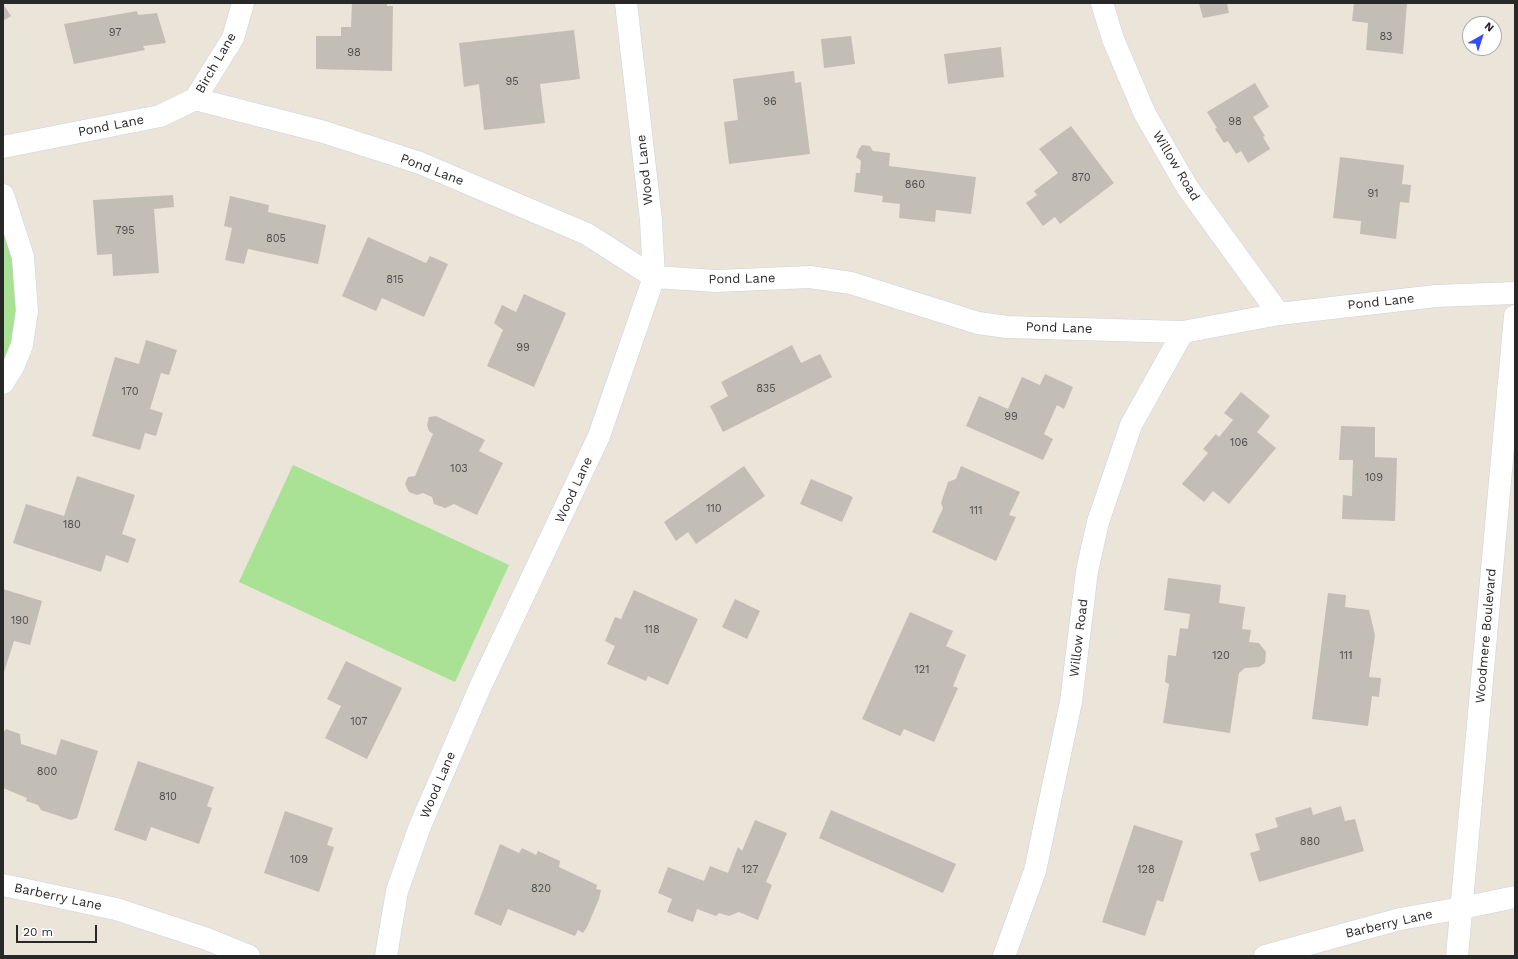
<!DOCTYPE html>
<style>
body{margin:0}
#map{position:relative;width:1518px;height:959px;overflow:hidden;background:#eae4d9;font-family:"Work Sans",sans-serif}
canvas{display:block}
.frame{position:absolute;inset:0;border:4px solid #282828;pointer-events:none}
.north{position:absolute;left:1462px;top:16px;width:40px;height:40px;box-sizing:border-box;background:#fff;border:1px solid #a9a9a9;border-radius:50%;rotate:39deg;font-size:11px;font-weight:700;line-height:16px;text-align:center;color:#282828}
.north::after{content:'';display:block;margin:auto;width:14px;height:18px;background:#374df9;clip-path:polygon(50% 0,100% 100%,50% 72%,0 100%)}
.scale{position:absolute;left:16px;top:925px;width:81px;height:18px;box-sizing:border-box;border:2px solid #282828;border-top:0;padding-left:5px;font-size:12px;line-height:14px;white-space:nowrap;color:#282828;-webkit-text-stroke:3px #fff;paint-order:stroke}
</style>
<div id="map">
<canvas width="1518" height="959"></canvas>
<div class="frame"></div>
<div class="north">N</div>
<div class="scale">20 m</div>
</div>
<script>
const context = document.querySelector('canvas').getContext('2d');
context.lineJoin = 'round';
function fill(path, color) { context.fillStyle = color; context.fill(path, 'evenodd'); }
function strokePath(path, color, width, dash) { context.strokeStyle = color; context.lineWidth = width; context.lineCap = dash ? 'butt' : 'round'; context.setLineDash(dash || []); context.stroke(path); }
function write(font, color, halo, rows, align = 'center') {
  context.font = font + ' "Work Sans",sans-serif'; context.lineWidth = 3; context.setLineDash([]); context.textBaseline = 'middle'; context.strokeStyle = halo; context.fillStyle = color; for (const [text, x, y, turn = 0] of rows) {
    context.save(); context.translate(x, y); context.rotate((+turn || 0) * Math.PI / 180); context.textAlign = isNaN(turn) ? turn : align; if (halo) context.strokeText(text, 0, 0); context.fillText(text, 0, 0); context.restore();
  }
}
fill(new Path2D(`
 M3 208 23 257 22 345 3 375Z
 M293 465 509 565 455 682 239 582Z`), '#a9e195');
fill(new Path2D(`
 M352 3H387V6H393L392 71 316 69V36H341V27H351Z
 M1199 3H1227L1229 13 1203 18Z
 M1354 3H1407L1403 54 1366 50 1368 23 1352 21Z
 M3 4 11 16 3 21Z
 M137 11 138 15 157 13 166 43 143 46 145 50 74 64 64 24Z
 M574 30 580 79 540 84 545 123 484 130 479 84 464 87 459 43Z
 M851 36 855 64 824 68 821 39Z
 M1001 47 1004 77 948 84 944 54Z
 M794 71 795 83 801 82 810 154 729 164 724 122 738 120 733 79Z
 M1255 83 1269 107 1253 117 1265 136 1263 137 1270 149 1248 163 1241 151 1236 154 1228 141 1224 143 1215 129 1217 128 1207 112Z
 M1071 126 1114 183 1060 224 1055 217 1043 226 1026 203 1037 195 1034 191 1058 173 1039 149Z
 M862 145 870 146 873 151 890 153 889 166 976 177 971 214 936 210 935 222 899 218 900 204 882 202 883 196 854 192 856 173H860L861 161 856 157 859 149Z
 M1340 157 1404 165 1402 184 1411 185 1409 203 1400 202 1396 239 1360 234 1361 221 1333 218Z
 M173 195 174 207 154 209 159 273 113 276 112 254 97 255 93 200Z
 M230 196 269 205 268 212 326 225 318 264 248 249 244 264 225 260 232 228 224 226Z
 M368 237 426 263 430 256 448 264 424 317 382 298 376 311 342 296Z
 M524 294 566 313 534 387 487 366 503 330 494 323 502 305 516 312Z
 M146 340 177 350 169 375 161 373 150 409 163 413 156 436 145 433 140 450 92 436 115 357 139 364Z
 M792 345 801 363 820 354 832 377 723 432 710 406 728 396 721 382Z
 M1045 374 1073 387 1064 409 1057 405 1044 434 1053 439 1043 460 966 426 979 396 1008 409 1022 377 1040 385Z
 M1241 392 1270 416 1257 432 1276 448 1229 504 1213 491 1204 502 1182 484 1208 453 1203 449 1216 434 1219 437 1233 420 1224 413Z
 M436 416 485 440 479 451 503 463 477 515 454 504 445 508 434 504 432 497 423 493 417 495 409 492 405 484 408 477 415 476 433 434 429 431 427 425 429 417Z
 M1341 426 1375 427V457L1397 458 1395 521 1342 519 1343 495 1352 496 1353 460H1339Z
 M744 466 765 496 696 544 688 532 676 541 664 522Z
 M961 466 1020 492 1009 515 1016 517 996 561 932 532 943 508 941 503 948 482 956 479Z
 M77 476 135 495 122 534 136 539 128 563 106 555 101 572 13 543 26 504 64 516Z
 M811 479 853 497 842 522 800 504Z
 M1168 578 1221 585 1219 603 1245 607 1242 629 1251 630 1249 642 1259 643 1266 652 1265 663 1259 667 1245 668 1239 673 1230 733 1163 723 1169 684 1165 682 1168 655 1176 656 1180 628 1188 629 1190 614 1164 610Z
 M3 589 42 601 30 645 14 641 3 675Z
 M634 590 698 619 668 685 648 676 646 681 607 664 615 646 605 641 615 617 621 619Z
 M1328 593 1346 595 1345 607 1369 610 1375 635 1369 677 1381 678 1379 697 1372 696 1368 726 1312 719Z
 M735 599 760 611 747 639 722 627Z
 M910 612 953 631 946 646 966 655 953 686 958 688 934 742 904 729 900 736 862 719Z
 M346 661 402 688 367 759 325 738 341 706 327 699Z
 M6 729 20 734 21 744 56 755 61 739 98 751 77 818 71 820 41 810 38 805 26 801 27 798 3 788V733Z
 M138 761 214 787 207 806 212 808 199 844 151 827 146 841 114 830Z
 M1341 806 1345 821 1355 819 1364 851 1259 882 1250 853 1260 850 1255 834 1278 827 1275 818 1311 807 1313 815Z
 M831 810 956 864 943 893 819 838Z
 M285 811 333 828 327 845 334 847 319 892 264 873Z
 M755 820 787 833 766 882 772 885 758 920 739 912 729 916 719 913 716 916 697 909 693 922 667 912 672 899 658 893 668 867 704 881 710 866 728 873 738 847 742 851Z
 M1134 825 1183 841 1163 902 1157 900 1145 936 1102 922Z
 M500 844 519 853 522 848 536 855 538 851 560 861 559 867 597 885 596 889 601 890 599 899 587 927 583 933 578 930 575 936 508 909 501 926 474 914Z`), '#c2beb6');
const street = new Path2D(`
 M1102 3 1113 39 1145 114 1187 187 1279 314
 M195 99 233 38 243 3
 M3 147 160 116 195 99 324 132 420 163 587 234 654 277 716 281 810 277 851 283 978 323 1007 327 1183 332 1279 314 1436 296 1515 293
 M3 195 23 257 27 311 22 345 13 367 3 383
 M3 885 116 909 207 939 249 956
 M386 956 397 891 420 826 481 685 599 436 654 277 651 220 626 3
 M1004 956 1035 871 1071 702 1087 571 1098 522 1131 425 1183 332
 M1265 956 1400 919 1462 908 1515 897`);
const secondary = new Path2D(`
 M1457 956 1515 316`);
strokePath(street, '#ced0e1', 23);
strokePath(secondary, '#ced0e1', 23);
strokePath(street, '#fff', 22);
strokePath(secondary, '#fff', 22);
write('11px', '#4e4e4c', null, [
 ["97",115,33],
 ["83",1386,37],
 ["98",354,53],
 ["95",512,82],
 ["96",770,102],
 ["98",1235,122],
 ["870",1081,178],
 ["860",915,185],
 ["91",1373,194],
 ["795",125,231],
 ["805",276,239],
 ["815",395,280],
 ["99",523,348],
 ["835",766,389],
 ["170",130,392],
 ["99",1011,417],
 ["106",1239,443],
 ["103",459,469],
 ["109",1374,478],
 ["110",714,509],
 ["111",976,511],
 ["180",72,525],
 ["190",20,621],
 ["118",652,630],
 ["120",1221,656],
 ["111",1346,656],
 ["121",922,670],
 ["107",359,722],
 ["800",47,772],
 ["810",168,797],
 ["880",1310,842],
 ["109",299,860],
 ["127",750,870],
 ["128",1146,870],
 ["820",541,889]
]);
write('13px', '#282828', '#fff', [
 ["Birch Lane",216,63,-60],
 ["Pond Lane",111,126,-11],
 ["Willow Road",1176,166,59],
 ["Pond Lane",432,170,21],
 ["Wood Lane",645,170,-96],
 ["Pond Lane",742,279,-1],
 ["Pond Lane",1381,302,-6],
 ["Pond Lane",1059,328,2],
 ["Wood Lane",574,490,-65],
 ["Woodmere Boulevard",1486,636,-85],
 ["Willow Road",1079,638,-83],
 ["Wood Lane",438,785,-67],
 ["Barberry Lane",58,897,12],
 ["Barberry Lane",1389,924,-13]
]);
</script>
